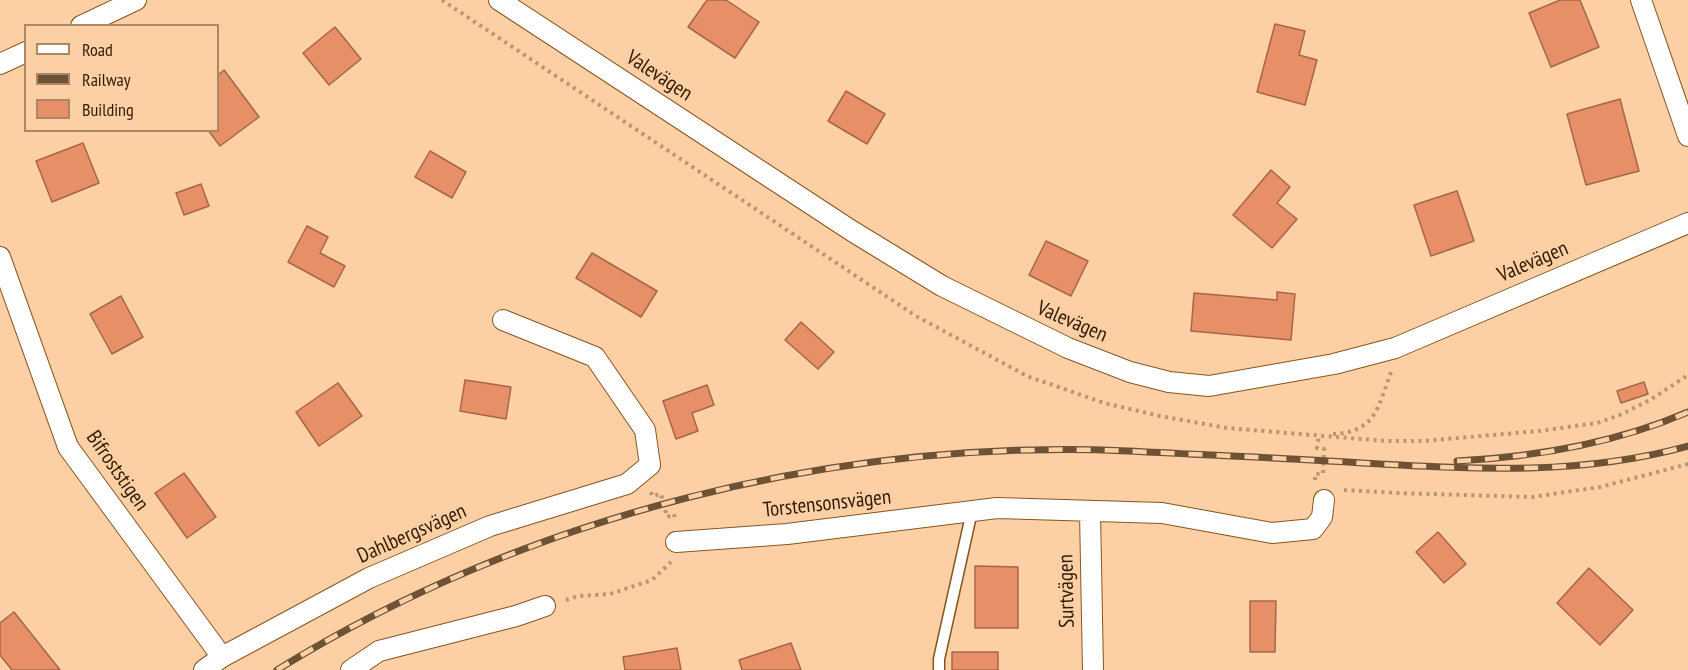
<!DOCTYPE html>
<meta charset="utf-8">
<style>
body{margin:0}
#map{position:relative;width:1688px;height:670px;overflow:hidden;background:#fccfa5;font-family:"PT Sans Narrow",sans-serif}
canvas{display:block}
.legend{position:absolute;left:24px;top:24px;width:195px;height:108px;box-sizing:border-box;background:#fccfa5;border:2px solid #aa8765;margin:0;padding:8px 10px;list-style:none;font-size:18px;color:#301b05}
.legend li{display:flex;align-items:center;gap:12px;height:30px}
.legend b{width:30px;border:2px solid #aa8765}
</style>
<div id="map">
<canvas width="1688" height="670"></canvas>
<ul class="legend">
<li><b style="height:8px;background:#fff"></b>Road</li>
<li><b style="height:8px;background:#6e5236"></b>Railway</li>
<li><b style="height:16px;background:#e78f67"></b>Building</li>
</ul>
</div>
<script>
const context = document.querySelector('canvas').getContext('2d');
context.lineJoin = 'round';
function fill(path, color) { context.fillStyle = color; context.fill(path, 'evenodd'); }
function strokePath(path, color, width, dash) { context.strokeStyle = color; context.lineWidth = width; context.lineCap = dash ? 'butt' : 'round'; context.setLineDash(dash || []); context.stroke(path); }
function write(font, color, halo, rows, align = 'center') {
  context.font = font + ' "PT Sans Narrow",sans-serif'; context.lineWidth = 4.5; context.setLineDash([]); context.textBaseline = 'middle'; context.strokeStyle = halo; context.fillStyle = color; for (const [text, x, y, turn = 0] of rows) {
    context.save(); context.translate(x, y); context.rotate((+turn || 0) * Math.PI / 180); context.textAlign = isNaN(turn) ? turn : align; if (halo) context.strokeText(text, 0, 0); context.fillText(text, 0, 0); context.restore();
  }
}
const building = new Path2D(`
 M707 0H726L759 22 735 58 688 27Z
 M1560 0H1580L1599 47 1551 67 1529 13Z
 M1275 24 1305 31 1299 55 1317 60 1305 105 1257 92Z
 M335 27 361 59 329 85 303 53Z
 M224 70 259 117 220 146 208 130H218V75Z
 M846 91 885 114 867 144 828 121Z
 M1620 99 1639 171 1586 185 1567 114Z
 M83 143 99 183 52 202 36 161Z
 M430 151 466 172 452 198 415 177Z
 M1271 170 1290 187 1277 203 1297 219 1272 248 1233 215Z
 M201 184 209 206 184 215 176 193Z
 M1457 191 1474 241 1431 256 1414 205Z
 M307 226 328 237 320 253 345 266 334 287 288 262Z
 M1046 241 1088 261 1071 296 1029 275Z
 M592 253 657 291 641 317 576 278Z
 M1277 292 1295 294 1291 340 1191 331 1194 293 1277 300Z
 M121 296 143 337 112 354 90 314Z
 M801 322 834 352 818 369 785 340Z
 M465 380 511 387 506 419 460 411Z
 M1644 382 1648 394 1621 403 1617 391Z
 M338 383 362 416 319 446 296 412Z
 M707 385 714 405 692 413 698 431 676 439 663 401Z
 M184 473 216 517 187 538 155 493Z
 M1438 532 1466 564 1444 583 1416 552Z
 M975 566 1018 567V628H975Z
 M1589 568 1633 610 1600 645 1557 603Z
 M1250 601H1276L1275 652H1250Z
 M14 612 60 670H12L0 655V623Z
 M791 643 801 670H742L739 660Z
 M677 648 681 670H625L623 657Z
 M952 652H998V670H952Z`);
fill(building, '#e78f67');
strokePath(building, '#a66648', 1.5);
const lane = new Path2D(`
 M939 670V659L972 511`);
const street = new Path2D(`
 M499 0 852 231 942 286 1068 348 1130 372 1169 382 1209 386 1334 364 1395 348 1688 223
 M1641 0 1688 136
 M81 26 136 0
 M0 64 26 52
 M0 257 68 447 222 657
 M1090 512 1093 670
 M676 542 787 534 997 508 1162 513 1272 533 1313 529 1322 517 1324 500
 M204 670 222 657 369 578 490 526 627 484 650 465 645 430 595 357 503 320
 M351 670 379 651 516 616 545 606`);
strokePath(lane, '#875620', 13);
strokePath(street, '#875620', 22);
strokePath(new Path2D(`
 M442 0 916 316 1027 376 1104 403 1160 416 1227 428 1386 441H1423L1539 431 1597 423 1620 415 1650 400 1688 375
 M1333 434C1376 432 1378 407 1391 372
 M1315 480V474H1323L1324 449 1317 448 1319 435
 M1344 490 1397 493 1532 497 1600 487 1688 464
 M651 492 652 496 661 494 667 517 674 514 675 519
 M566 600 578 596 610 594 652 580 671 562`), '#ba9571', 4, [3, 4.5]);
strokePath(lane, '#fff', 10);
strokePath(street, '#fff', 20);
const rail = new Path2D(`
 M1457 461C1535 457 1616 443 1688 412
 M277 670C526 516 837 438 1128 451 1206 455 1284 458 1362 463 1472 469 1580 476 1688 446`);
strokePath(rail, '#6e5236', 7);
strokePath(rail, '#fccfa5', 4.5, [14]);
write('21px', '#301b05', '#fccfa5', [
 ["Valevägen",659,76,33],
 ["Valevägen",1533,262,-23],
 ["Valevägen",1072,322,23],
 ["Bifroststigen",117,471,55],
 ["Torstensonsvägen",827,504,-6],
 ["Dahlbergsvägen",412,534,-24],
 ["Surtvägen",1067,591,-91]
]);
</script>
